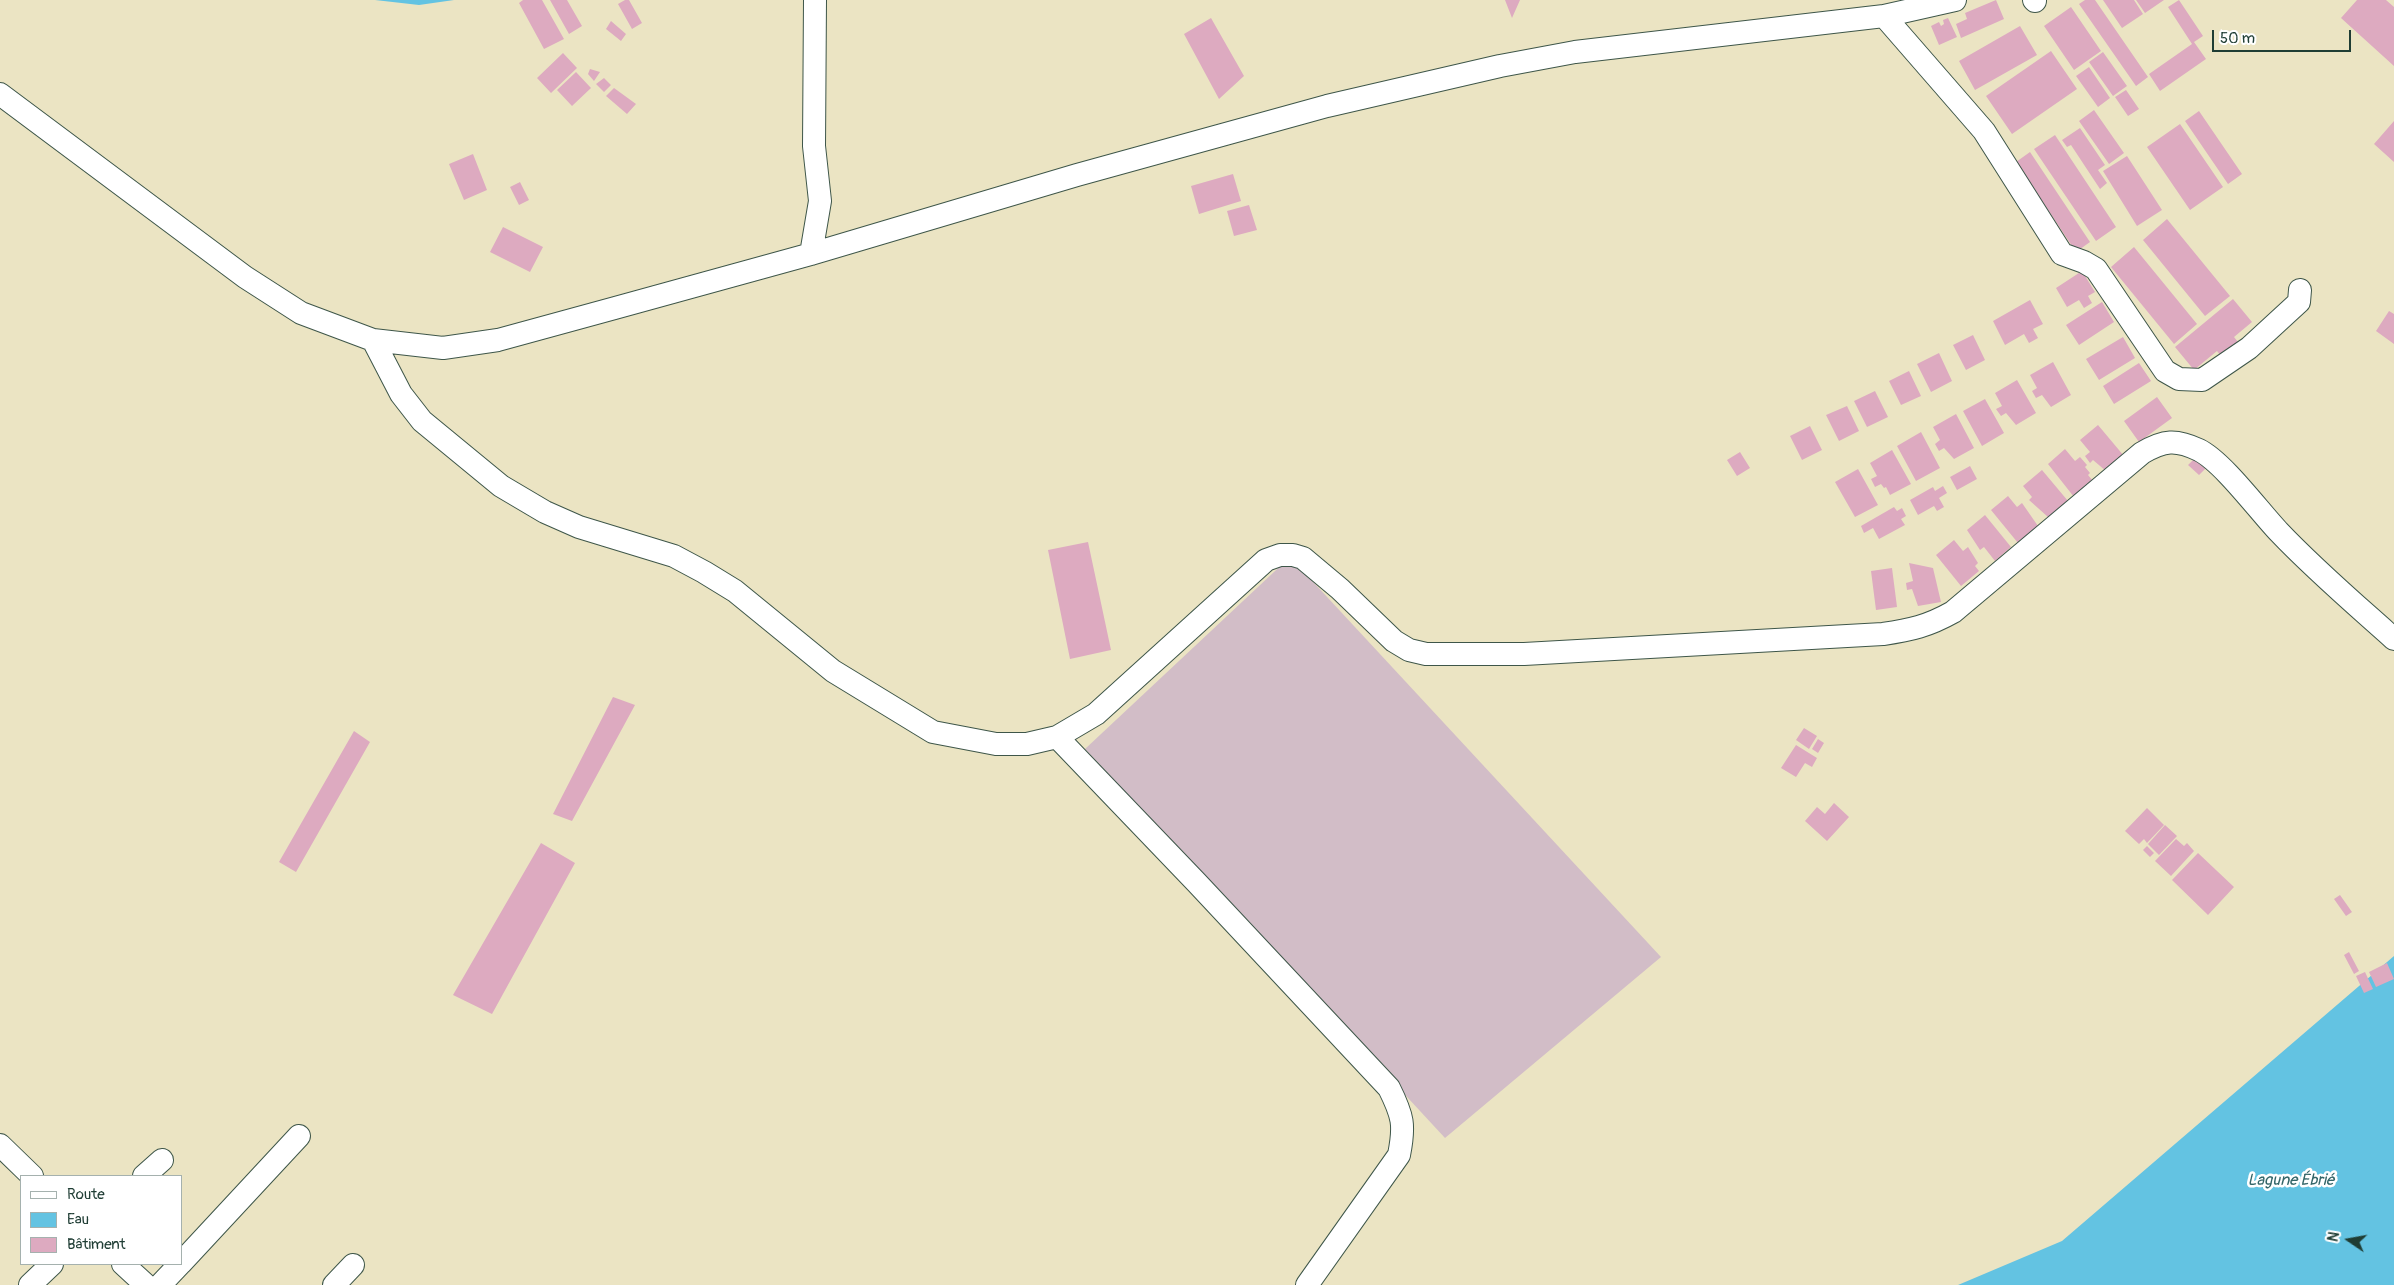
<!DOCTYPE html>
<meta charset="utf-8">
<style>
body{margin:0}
#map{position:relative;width:2394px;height:1285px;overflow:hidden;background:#ebe4c3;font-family:Pangolin,sans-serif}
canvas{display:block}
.legend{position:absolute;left:20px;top:1175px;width:162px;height:90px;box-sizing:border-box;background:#fff;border:1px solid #a5b1ae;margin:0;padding:6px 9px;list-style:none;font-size:15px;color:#1f3d34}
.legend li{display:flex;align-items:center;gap:10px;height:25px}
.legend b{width:25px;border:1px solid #a5b1ae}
.north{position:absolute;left:2324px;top:1215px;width:50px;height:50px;-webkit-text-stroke:4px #fff;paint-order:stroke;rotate:282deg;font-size:14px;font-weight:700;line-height:20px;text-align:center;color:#1f3d34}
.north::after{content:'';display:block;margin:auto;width:18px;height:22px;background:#1f3d34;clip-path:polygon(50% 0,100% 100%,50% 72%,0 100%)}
.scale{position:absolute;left:2212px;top:30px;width:139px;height:22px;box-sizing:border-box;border:2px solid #1f3d34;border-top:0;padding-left:6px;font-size:15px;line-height:18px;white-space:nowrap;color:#1f3d34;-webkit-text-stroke:4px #fff;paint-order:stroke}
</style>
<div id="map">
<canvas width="2394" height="1285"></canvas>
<ul class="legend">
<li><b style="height:6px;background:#fff"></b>Route</li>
<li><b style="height:14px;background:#63c3e2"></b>Eau</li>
<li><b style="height:14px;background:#ddaac0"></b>Bâtiment</li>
</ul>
<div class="north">N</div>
<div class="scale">50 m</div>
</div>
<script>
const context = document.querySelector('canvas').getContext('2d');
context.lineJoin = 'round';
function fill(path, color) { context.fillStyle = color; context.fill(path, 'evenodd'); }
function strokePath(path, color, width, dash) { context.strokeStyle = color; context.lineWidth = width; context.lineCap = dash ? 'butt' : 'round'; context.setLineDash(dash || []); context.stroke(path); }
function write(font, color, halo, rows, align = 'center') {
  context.font = font + ' Pangolin,sans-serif'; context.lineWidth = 5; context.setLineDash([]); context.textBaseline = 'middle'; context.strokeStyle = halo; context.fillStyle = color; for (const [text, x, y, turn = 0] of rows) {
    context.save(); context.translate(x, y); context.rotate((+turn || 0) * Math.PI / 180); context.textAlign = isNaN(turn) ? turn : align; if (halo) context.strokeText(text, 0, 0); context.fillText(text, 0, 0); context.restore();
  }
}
fill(new Path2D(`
 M1290 557 1661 957 1445 1138 1085 749Z`), '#d2bdc7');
fill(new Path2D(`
 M375 0H454L419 5Z
 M2394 956V1285H1958L2062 1241Z`), '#63c3e2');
fill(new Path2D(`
 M523 0H542L564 39 544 49 519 3Z
 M550 0H567L582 26 569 34Z
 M625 0H629L642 23 632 29 618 4Z
 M1505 0H1520L1512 18Z
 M1996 0 2004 19 1961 38 1956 24 1967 19 1965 13Z
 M2085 0H2095L2148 77 2136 86 2079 4Z
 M2103 0H2134L2143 14 2122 28Z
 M2136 0H2164L2145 13Z
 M2179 0 2203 36 2194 42 2206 59 2160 91 2149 74 2192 44 2168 7Z
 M2357 0H2386L2394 7V66L2341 18Z
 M2071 7 2101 51 2074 70 2044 26Z
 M1211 18 1244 76 1219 99 1184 34Z
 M1948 18 1957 37 1939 45 1931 26 1939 22 1941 26 1944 24 1943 20Z
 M611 21 626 34 621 41 606 29Z
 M2020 26 2037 55 1975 90 1959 61Z
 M2051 51 2077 89 2012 134 1986 96Z
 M2103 52 2127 86 2113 96 2089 62Z
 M563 53 577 68 551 93 537 78Z
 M2089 67 2110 98 2098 107 2076 76Z
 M590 69 600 72 594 81 588 74Z
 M576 72 591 88 572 106 557 90Z
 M604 78 611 85 604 92 596 84Z
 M614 88 636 104 627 114 606 96Z
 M2126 90 2139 109 2128 116 2115 97Z
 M2094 110 2124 153 2109 164 2079 121Z
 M2199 111 2242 174 2228 184 2185 121Z
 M2394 121V162L2374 144Z
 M2180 124 2223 187 2190 210 2147 147Z
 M2080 128 2105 165 2098 170 2107 183 2100 189 2071 145 2067 147 2062 140Z
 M2055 135 2116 227 2096 241 2034 149Z
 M2030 152 2090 242 2076 252 2016 162Z
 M473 154 487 190 464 200 449 164Z
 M2127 156 2162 210 2137 226 2103 171Z
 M1233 174 1241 201 1199 214 1191 186Z
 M520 182 529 200 519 205 510 187Z
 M1249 205 1257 230 1234 236 1227 211Z
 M2167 219 2230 296 2205 316 2143 240Z
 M503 227 543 247 530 272 490 252Z
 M2134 247 2197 324 2174 344 2111 267Z
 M2082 271 2095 292 2088 296 2092 303 2084 308 2079 300 2067 307 2056 288Z
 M2233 299 2252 322 2234 337 2238 342 2221 356 2217 351 2194 370 2175 347Z
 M2030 300 2043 324 2033 329 2038 338 2029 343 2024 334 2005 345 1993 321Z
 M2102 302 2114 322 2079 345 2066 325Z
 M2389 311 2394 314V344L2376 331Z
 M1973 335 1985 360 1966 370 1953 345Z
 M2123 337 2135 358 2099 380 2086 359Z
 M1939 353 1952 381 1931 392 1917 364Z
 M2053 362 2071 395 2051 407 2042 395 2036 398 2032 391 2037 388 2030 375Z
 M2139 363 2151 381 2114 404 2103 386Z
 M1909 371 1921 396 1901 405 1889 381Z
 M2017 380 2036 413 2016 425 2006 413 2001 416 1996 409 2002 406 1995 393Z
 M1875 391 1888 417 1867 427 1854 401Z
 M2157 397 2172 418 2139 442 2124 421Z
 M1985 399 2004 433 1982 446 1963 411Z
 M1847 406 1859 431 1839 441 1826 415Z
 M1956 414 1974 448 1954 459 1944 448 1939 451 1935 444 1940 440 1933 427Z
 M2098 425 2124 456 2106 471 2093 460 2090 463 2085 456 2090 452 2080 440Z
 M1810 426 1822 450 1802 460 1790 436Z
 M1921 432 1940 468 1916 481 1897 446Z
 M2065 449 2075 461 2080 457 2087 465 2085 467 2090 473 2088 475 2093 481 2074 497 2048 464Z
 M1892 450 1911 484 1890 495 1886 487 1884 488 1881 484 1875 487 1871 479 1877 476 1870 463Z
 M1740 452 1750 468 1737 476 1727 460Z
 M2195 458 2206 468 2199 475 2188 465Z
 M1970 466 1977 479 1957 490 1950 477Z
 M1858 469 1878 505 1855 517 1835 482Z
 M2042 470 2068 501 2048 517 2029 500 2032 497 2023 486Z
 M1943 486 1947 493 1939 498 1944 507 1937 511 1934 506 1918 515 1910 500 1933 487 1935 491Z
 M2008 496 2017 507 2022 503 2038 526 2018 543 1991 510Z
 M1894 507 1897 511 1902 508 1906 516 1901 519 1905 525 1879 539 1873 528 1864 533 1861 526Z
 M1985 515 2011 547 1995 561 1984 547 1980 550 1967 530Z
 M1954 540 1963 551 1968 547 1978 563 1975 566 1979 571 1961 586 1936 555Z
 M1088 542 1111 650 1070 659 1048 550Z
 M1909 563 1933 568 1941 602 1918 606 1912 589 1907 590 1906 583 1913 581Z
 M1892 568 1897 607 1876 610 1871 571Z
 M613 697 635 705 572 821 553 814Z
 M1804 728 1817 736 1809 749 1796 740Z
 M354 731 370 742 296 872 279 862Z
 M1818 739 1824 743 1818 753 1812 749Z
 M1796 745 1817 758 1812 767 1805 763 1796 777 1781 768Z
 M1834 803 1849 817 1827 841 1805 821 1817 807 1825 814Z
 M2147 808 2164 825 2147 843 2144 839 2139 844 2125 831Z
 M2165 825 2177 836 2159 855 2148 844Z
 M2176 839 2184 846 2187 843 2194 851 2171 876 2155 861Z
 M541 843 575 863 492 1014 453 995Z
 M2147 846 2154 853 2150 857 2143 850Z
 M2198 853 2234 887 2208 915 2172 880Z
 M2340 895 2352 912 2346 916 2334 899Z
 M2349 952 2359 971 2354 974 2344 955Z
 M2387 963 2394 979 2376 987 2369 972Z
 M2365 972 2373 989 2364 993 2356 976Z`), '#ddaac0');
const minor = new Path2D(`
 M2034 0 2035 1
 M1884 16 1984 131 2062 254 2084 262 2096 269 2165 371 2179 379 2202 380 2249 348 2299 302 2300 290
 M0 94 245 277 301 313 373 340 443 348 498 340 615 308 811 254 1077 175 1327 106 1500 66 1575 52 1884 16 1955 0
 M811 254 820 201 814 146 815 0
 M373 340 401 394 422 421 501 486 545 512 579 527 674 556 704 572 735 591 833 671 933 732 996 744H1027L1057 737 1096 714 1266 560 1280 555H1293L1303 558 1340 589 1394 641 1409 650 1426 654H1524L1883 634C1911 630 1928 626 1953 612L2142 453C2164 440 2176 439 2199 450 2223 462 2259 511 2279 532 2315 570 2355 604 2394 639
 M1057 737 1197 883 1389 1088C1403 1116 1405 1125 1399 1155L1307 1285
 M0 1145 32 1176
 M144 1176 162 1160
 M181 1263 299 1136
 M123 1264 146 1285
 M30 1285 52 1264
 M160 1285 180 1264
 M334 1285 353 1265`);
strokePath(minor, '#3e5649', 24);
strokePath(minor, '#fff', 22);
write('italic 16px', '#336568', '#fff', [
 ["Lagune Ébrié",2291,1181]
]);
</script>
